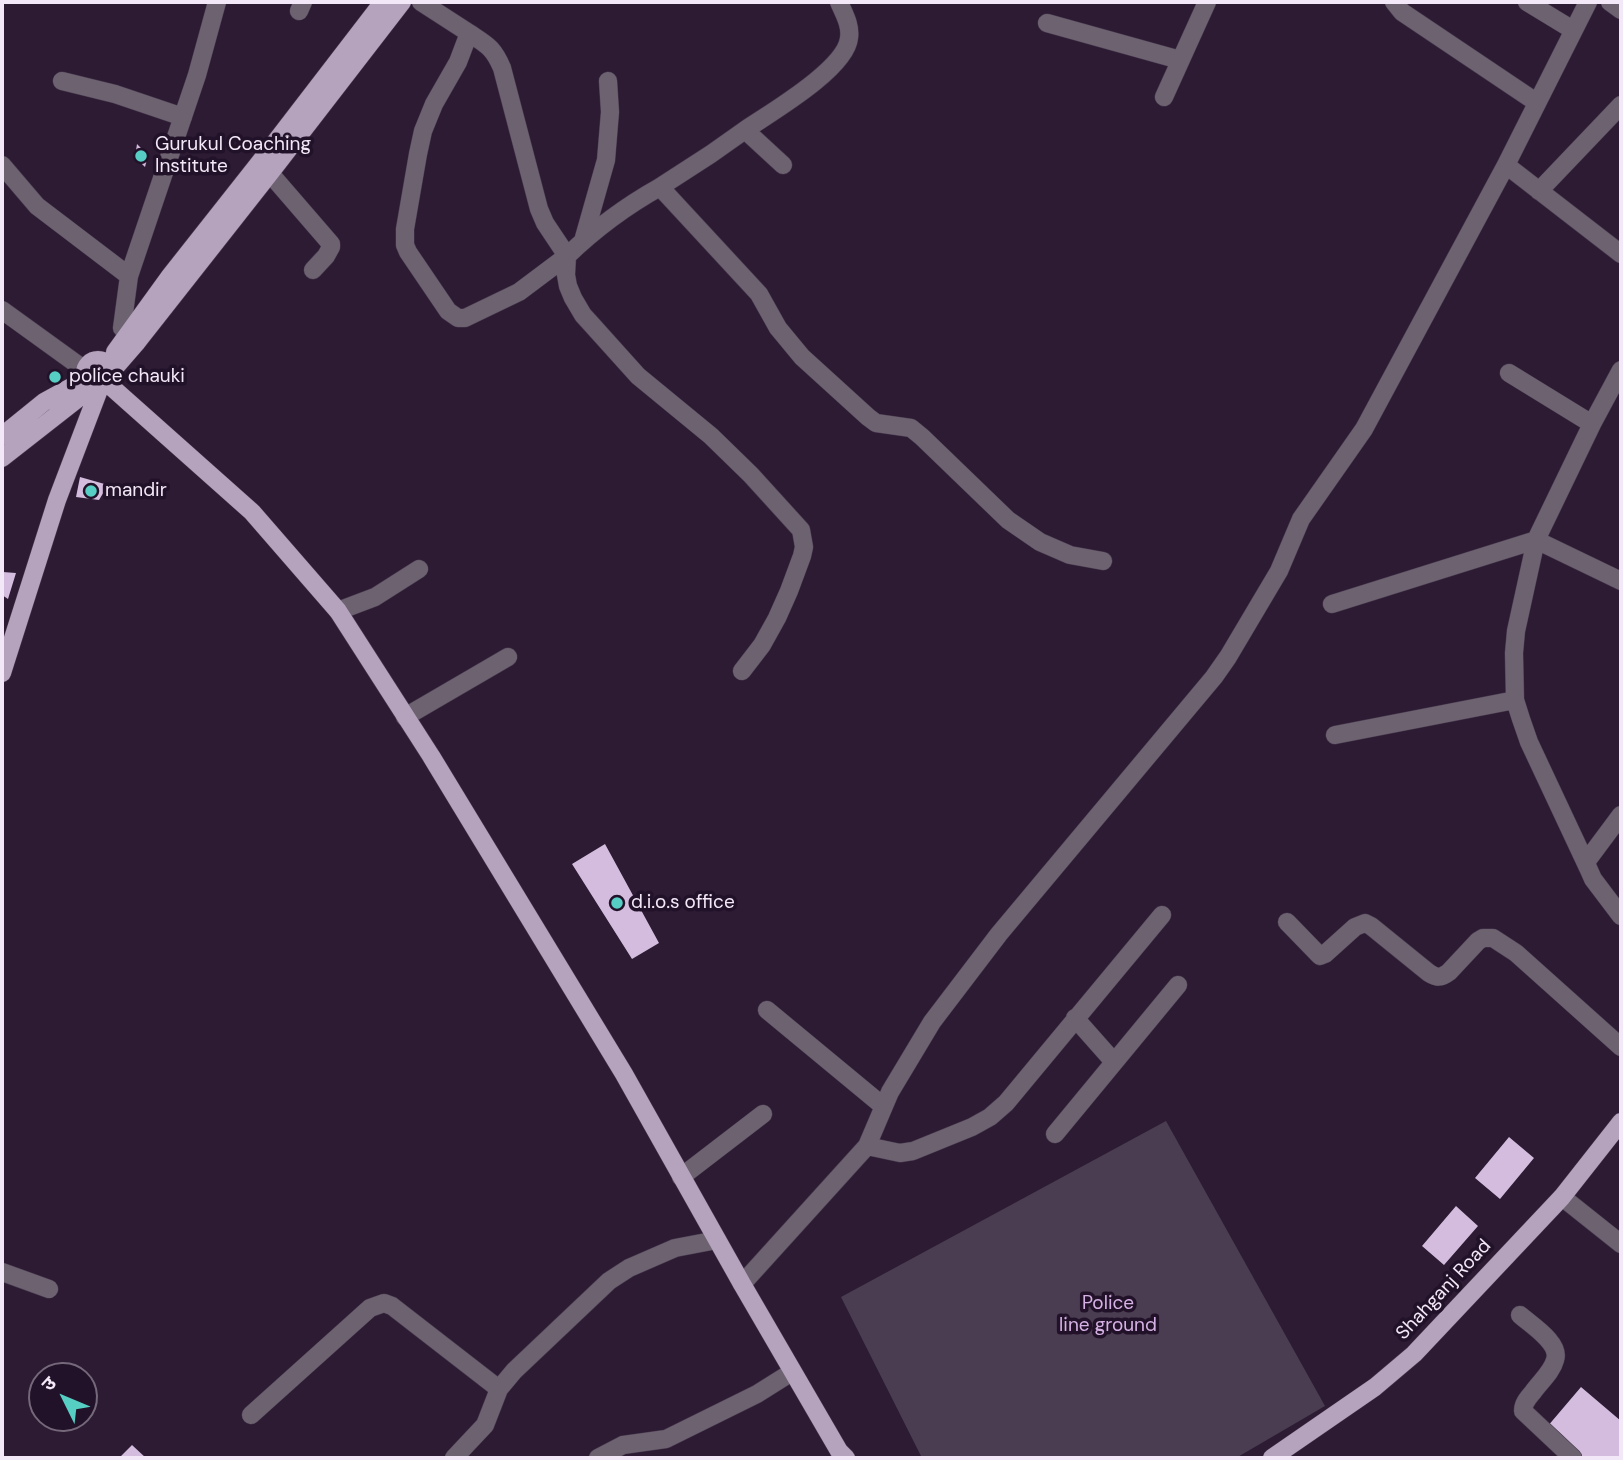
<!DOCTYPE html>
<meta charset="utf-8">
<style>
body{margin:0}
#map{position:relative;width:1623px;height:1460px;overflow:hidden;background:#2c1b33;font-family:"DM Sans","Noto Sans Devanagari",sans-serif}
canvas{display:block}
.frame{position:absolute;inset:0;border:4px solid #f3e8f7;pointer-events:none}
.north{position:absolute;left:28px;top:1362px;width:70px;height:70px;box-sizing:border-box;background:#221229;border:2px solid #76687b;border-radius:50%;rotate:313deg;font-size:19px;font-weight:700;line-height:28px;text-align:center;color:#f3e8f7}
.north::after{content:'';display:block;margin:auto;width:24px;height:32px;background:#56cec4;clip-path:polygon(50% 0,100% 100%,50% 72%,0 100%)}
</style>
<div id="map">
<canvas width="1623" height="1460"></canvas>
<div class="frame"></div>
<div class="north">उ</div>
</div>
<script>
const context = document.querySelector('canvas').getContext('2d');
context.lineJoin = 'round';
function fill(path, color) { context.fillStyle = color; context.fill(path, 'evenodd'); }
function strokePath(path, color, width, dash) { context.strokeStyle = color; context.lineWidth = width; context.lineCap = dash ? 'butt' : 'round'; context.setLineDash(dash || []); context.stroke(path); }
function write(font, color, halo, rows, align = 'center') {
  context.font = font + ' "DM Sans",sans-serif'; context.lineWidth = 7; context.setLineDash([]); context.textBaseline = 'middle'; context.strokeStyle = halo; context.fillStyle = color; for (const [text, x, y, turn = 0] of rows) {
    context.save(); context.translate(x, y); context.rotate((+turn || 0) * Math.PI / 180); context.textAlign = isNaN(turn) ? turn : align; if (halo) context.strokeText(text, 0, 0); context.fillText(text, 0, 0); context.restore();
  }
}
fill(new Path2D(`
 M1166 1121 1325 1406 1236 1458H922L841 1297Z`), '#4b3d51');
fill(new Path2D(`
 M137 144 148 155 145 167 135 157Z
 M80 477 108 485 99 500 76 497Z
 M3 572 16 573 8 599 2 595V575Z
 M605 844 659 943 632 959 572 864Z
 M1509 1137 1534 1158 1500 1199 1475 1178Z
 M1456 1206 1478 1226 1444 1265 1422 1246Z
 M1581 1387 1621 1421V1458H1584L1547 1427Z
 M132 1445 146 1458H119Z`), '#d3bcdd');
const minor = new Path2D(`
 M421 2 469 33 458 62 434 104 423 131 418 154 405 229V245L408 252 448 311 458 318H465L519 292 567 256
 M1394 2 1402 12 1536 102
 M1527 2 1573 30
 M1610 2 1621 10
 M299 11 303 2
 M1047 23 1180 60
 M469 33C487 45 493 47 502 68L539 209 545 223 567 256C595 229 626 206 660 187L759 294 778 328 802 357 868 417 876 423 911 428 922 437 1008 520 1040 542 1070 555 1103 561
 M62 81 115 94 183 117
 M1164 97 1207 2
 M745 130C770 113 846 69 849 38 851 25 844 14 839 2
 M261 163 331 244V247L326 256 313 270
 M2 165 37 206 129 276
 M1506 165 1621 254
 M660 187 711 154 745 130 783 165
 M1539 191 1621 105
 M583 241 606 160 610 112 608 81
 M567 256 566 275 568 286 573 298 583 315 593 326 638 376 711 436 751 475 801 530 804 547 802 556 789 591 777 618 762 645 742 671
 M2 310 85 370
 M137 342 122 328 129 276 197 75 217 2
 M1621 370 1592 424 1536 540 1516 631 1514 653 1515 700 1521 719 1529 742 1589 870 1593 879 1621 916
 M1509 373 1592 424
 M1332 604 1536 540 1621 581
 M338 611 375 597 419 569
 M405 717 508 657
 M1335 735 1515 700
 M1586 862 1621 815
 M1287 922 1320 956 1325 954 1355 927 1365 923 1371 926 1429 973C1437 978 1441 978 1449 972L1478 941 1483 938H1493L1516 953 1621 1047
 M767 1010 883 1106
 M1075 1018 1114 1062
 M1055 1134 1178 985
 M867 1146 900 1153 913 1151 972 1127 990 1117 1006 1103 1162 915
 M681 1177 763 1114
 M1562 1197 1621 1244
 M2 1272 49 1289
 M742 1284 867 1146 890 1092 932 1022 999 934 1214 677 1228 657 1279 571 1301 519 1364 429 1506 165 1588 2
 M1520 1315C1531 1325 1561 1343 1555 1360 1552 1372 1540 1382 1533 1392 1528 1398 1523 1403 1523 1411L1573 1458
 M251 1415 370 1308 384 1303 392 1306 499 1389
 M454 1458 485 1425 499 1389 514 1371 609 1281 629 1268 675 1248 717 1240
 M598 1458 623 1445 666 1439 757 1394 792 1372`);
const major = new Path2D(`
 M115 352 170 276 260 162 383 2
 M85 373a13 13 0 1 1 26 0a13 13 0 1 1-26 0Z
 M111 372 137 342 270 173 402 2
 M107 383 252 512 338 611 431 756 624 1074 742 1284 839 1451 846 1458
 M2 436 44 402 86 379
 M2 458 94 386
 M2 673 57 500 100 387
 M1272 1458 1375 1387 1414 1354 1562 1197 1621 1122`);
strokePath(minor, '#48384e', 19);
strokePath(major, '#48384e', 19);
strokePath(minor, '#6c6270', 18);
strokePath(major, '#b5a2bd', 18);
for (const [x, y, r, color] of [
 [141,156,7,"#56cec4"],
 [55,377,7,"#56cec4"],
 [91,491,7,"#56cec4"],
 [617,903,7,"#56cec4"]
]) { const dot = new Path2D(); dot.arc(x, y, r, 0, 2 * Math.PI); context.fillStyle = color; context.fill(dot); strokePath(dot, '#221229', 2.5); }
write('19px', '#f3e8f7', '#221229', [
 ["Gurukul Coaching",155,145],
 ["Institute",155,167],
 ["police chauki",69,377],
 ["mandir",105,491],
 ["d.i.o.s office",631,903]
], 'left');
write('19px', '#f3e8f7', '#221229', [
 ["Shahganj Road",1444,1290,-47]
]);
write('19px', '#d6b1e5', '#221229', [
 ["Police",1108,1304],
 ["line ground",1108,1326]
]);
</script>
